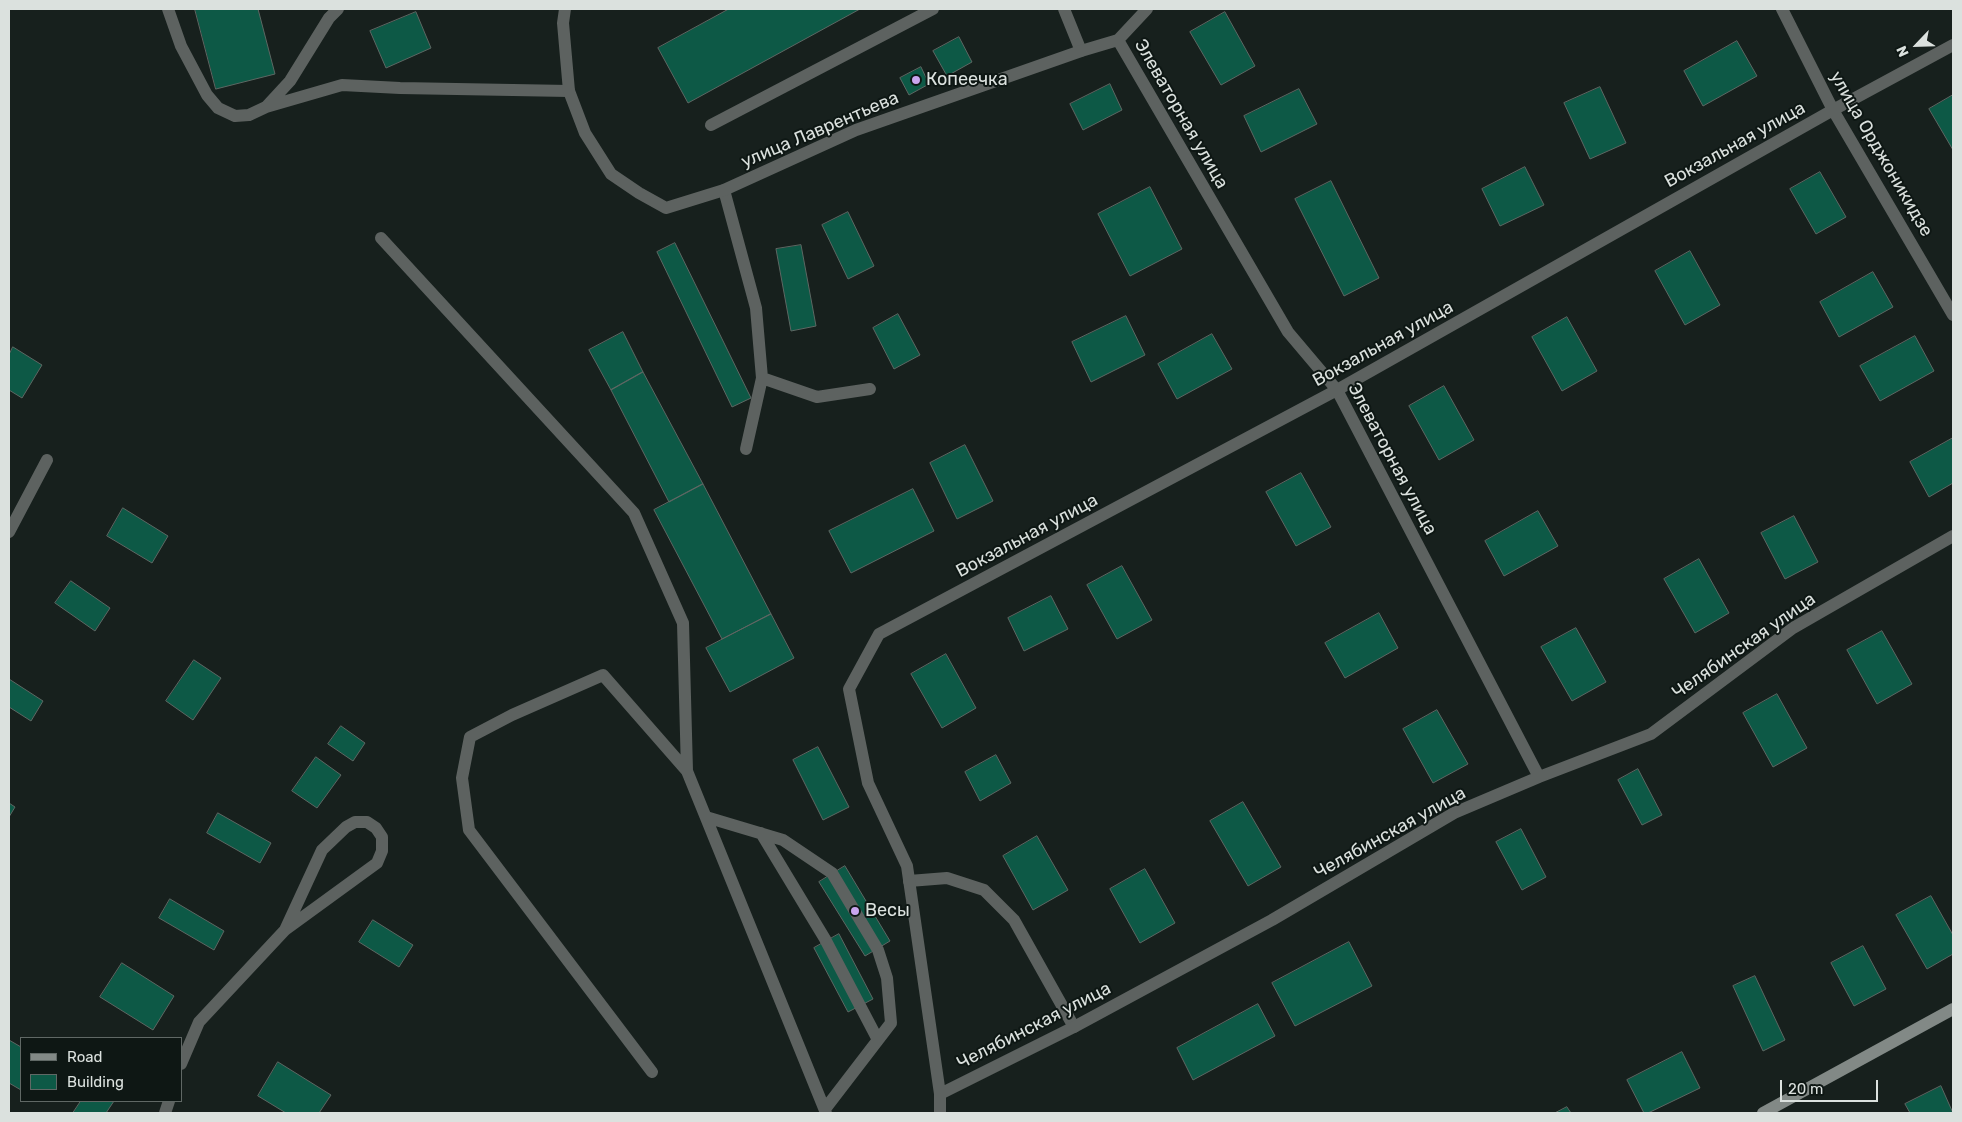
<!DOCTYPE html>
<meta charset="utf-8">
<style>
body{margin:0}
#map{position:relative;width:1962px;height:1122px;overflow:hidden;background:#17201d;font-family:Rubik,sans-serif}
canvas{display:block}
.frame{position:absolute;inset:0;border:10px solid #dbe1de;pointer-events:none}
.legend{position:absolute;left:20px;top:1037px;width:162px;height:65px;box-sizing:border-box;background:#0e1714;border:1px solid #606865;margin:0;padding:6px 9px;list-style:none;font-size:15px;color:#dbe1de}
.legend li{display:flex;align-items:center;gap:10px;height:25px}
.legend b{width:25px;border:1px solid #606865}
.north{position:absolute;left:1892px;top:20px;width:50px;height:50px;-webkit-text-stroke:4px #0e1714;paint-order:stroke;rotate:246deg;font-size:14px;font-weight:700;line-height:20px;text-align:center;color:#dbe1de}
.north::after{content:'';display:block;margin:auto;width:18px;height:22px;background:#dbe1de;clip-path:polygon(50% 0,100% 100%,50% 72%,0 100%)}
.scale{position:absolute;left:1780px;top:1080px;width:98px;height:22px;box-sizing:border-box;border:2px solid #dbe1de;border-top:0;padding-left:6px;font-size:15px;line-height:18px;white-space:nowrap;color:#dbe1de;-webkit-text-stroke:4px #0e1714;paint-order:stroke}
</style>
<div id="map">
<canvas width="1962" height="1122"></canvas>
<div class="frame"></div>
<ul class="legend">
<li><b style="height:6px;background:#828986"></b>Road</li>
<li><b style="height:14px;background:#0d5946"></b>Building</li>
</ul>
<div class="north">N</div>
<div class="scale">20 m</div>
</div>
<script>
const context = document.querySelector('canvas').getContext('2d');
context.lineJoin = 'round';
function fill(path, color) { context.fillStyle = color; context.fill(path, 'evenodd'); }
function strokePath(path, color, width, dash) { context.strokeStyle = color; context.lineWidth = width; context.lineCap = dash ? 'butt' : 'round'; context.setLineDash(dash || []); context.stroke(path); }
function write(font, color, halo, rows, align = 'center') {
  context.font = font + ' Rubik,sans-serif'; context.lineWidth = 4; context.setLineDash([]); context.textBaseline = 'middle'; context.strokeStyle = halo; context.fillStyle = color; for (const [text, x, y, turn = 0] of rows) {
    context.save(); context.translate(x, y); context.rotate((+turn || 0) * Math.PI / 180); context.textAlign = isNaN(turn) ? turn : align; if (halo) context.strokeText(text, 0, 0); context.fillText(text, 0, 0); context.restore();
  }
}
const building = new Path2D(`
 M195 9H258L275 74 216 89Z
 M729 9H860L688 103 658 48Z
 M416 12 431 48 386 68 370 31Z
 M1225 12 1255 66 1221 85 1190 32Z
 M959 37 972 62 947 76 933 51Z
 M1737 41 1757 76 1703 106 1684 71Z
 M921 67 929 84 909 95 900 78Z
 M1110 84 1122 110 1083 130 1070 104Z
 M1600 87 1626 143 1590 159 1564 103Z
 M1299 89 1317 124 1261 152 1244 116Z
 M1953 95V150L1929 109Z
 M1525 167 1544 205 1500 226 1482 189Z
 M1820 172 1846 217 1816 234 1790 189Z
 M1331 181 1379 278 1344 296 1295 199Z
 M1150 187 1182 249 1130 276 1098 214Z
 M848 212 874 266 848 279 822 225Z
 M675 243 751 398 732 407 657 252Z
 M801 245 816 326 791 331 776 249Z
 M1690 251 1720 305 1685 325 1655 271Z
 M1873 272 1893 307 1839 337 1820 302Z
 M898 314 920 355 894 369 873 328Z
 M1126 316 1145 355 1091 382 1072 342Z
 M1567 317 1597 371 1562 391 1532 337Z
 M623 332 643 372 611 390 589 350Z
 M1212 334 1232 369 1177 399 1158 364Z
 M1915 336 1934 371 1880 401 1860 366Z
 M13 347 42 365 22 398 9 390V355Z
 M643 372 703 484 669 502 611 390Z
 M1444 386 1474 440 1439 460 1409 406Z
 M1953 438V483L1929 497 1910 462Z
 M965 445 993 501 957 519 930 463Z
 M1301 473 1331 527 1296 546 1266 492Z
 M703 484 771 614 722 639 654 510Z
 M913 489 934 531 851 573 829 531Z
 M123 508 168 536 152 563 107 536Z
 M1538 511 1558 546 1504 576 1485 541Z
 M1794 516 1818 562 1785 579 1761 533Z
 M1699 559 1729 613 1695 633 1664 579Z
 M1122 566 1152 620 1117 639 1087 585Z
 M71 581 110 608 95 631 55 603Z
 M1051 596 1068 629 1024 651 1008 618Z
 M1379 613 1398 648 1345 678 1325 643Z
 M771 614 794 658 730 692 706 648Z
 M1576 628 1606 682 1572 701 1541 647Z
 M1882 631 1912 684 1877 704 1847 650Z
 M946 654 976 708 942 728 911 674Z
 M194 660 221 678 193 720 166 701Z
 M9 679 43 701 31 721 9 707Z
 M1777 694 1807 748 1773 767 1743 713Z
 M1437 710 1468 764 1433 783 1403 729Z
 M341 726 365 743 353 761 328 744Z
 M818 747 849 807 823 820 793 760Z
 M996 755 1011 783 980 801 965 772Z
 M316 757 341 775 317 808 292 791Z
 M1638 769 1662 815 1642 825 1618 780Z
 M1243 802 1281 867 1248 886 1210 821Z
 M9 803 15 807 9 817Z
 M218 813 271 843 260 863 207 833Z
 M1521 829 1546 877 1522 890 1496 842Z
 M1037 836 1068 890 1033 910 1003 856Z
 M845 866 890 941 865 956 819 882Z
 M1145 869 1175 923 1140 943 1110 889Z
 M1931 896 1953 935V954L1927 969 1896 915Z
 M170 899 224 931 214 950 159 918Z
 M373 920 413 945 399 967 359 942Z
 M839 934 873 999 848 1012 814 948Z
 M1349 942 1372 986 1295 1026 1272 983Z
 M1863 946 1886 989 1854 1006 1831 963Z
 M122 963 174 996 153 1030 100 997Z
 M1755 976 1785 1040 1763 1051 1733 986Z
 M1258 1004 1275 1036 1193 1080 1177 1048Z
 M9 1040 21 1047V1090L9 1083Z
 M1682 1052 1700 1088 1648 1113H1644L1627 1080Z
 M278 1062 331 1095 319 1113H286L258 1096Z
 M1941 1086 1953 1113H1910L1905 1104Z
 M81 1101H114L106 1113H73Z
 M1567 1107 1571 1113H1555Z`);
fill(building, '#0d5946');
strokePath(building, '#5d6763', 1);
strokePath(new Path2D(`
 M168 9 181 46 207 95 218 108 235 116 249 115 266 107 342 85 400 88 569 91
 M1064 9 1081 51
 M266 107 290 81 329 18 338 9
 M711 125 933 9
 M724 190 756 308 762 378 746 449
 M381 238 634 513 683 623 687 771 826 1113
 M762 378 817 397 870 389
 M706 817 783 840 832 873 878 950 887 978 891 1023 825 1109
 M761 833 825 939 878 1040
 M909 881 947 878 984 890 1014 920 1074 1027
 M652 1072 469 830 462 778 470 737 512 715 603 675 687 771`), '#5d6260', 12);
strokePath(new Path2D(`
 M565 9 563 23 569 91 585 133 611 174 639 193 666 208 724 190 856 130 1081 51 1118 40 1147 9
 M1782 9 1833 110 1953 315
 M1118 40 1288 332 1337 390 1539 777
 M9 532 47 460
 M181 1064 199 1022 285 930 377 863 382 851V837L376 828 367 822H355L346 827 322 850 285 930
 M940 1094 1074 1027 1272 920 1454 813 1539 777 1651 734 1793 628 1953 536
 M165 1113 169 1101
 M940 1113V1094L907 866 868 783 849 689 879 634 1337 390 1833 110 1953 45`), '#5d6260', 12);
strokePath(new Path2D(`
 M1763 1113 1953 1009`), '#828986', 12);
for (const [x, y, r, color] of [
 [916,80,5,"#c9a5ee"],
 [855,911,5,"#c9a5ee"]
]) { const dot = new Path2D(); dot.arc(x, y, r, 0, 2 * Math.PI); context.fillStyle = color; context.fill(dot); strokePath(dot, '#0e1714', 2); }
write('18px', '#dbe1de', '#0e1714', [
 ["Копеечка",926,80],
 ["Весы",865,911]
], 'left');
write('18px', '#dbe1de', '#0e1714', [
 ["Элеваторная улица",1181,114,60],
 ["улица Лаврентьева",820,130,-23],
 ["Вокзальная улица",1735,145,-29],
 ["улица Орджоникидзе",1881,154,60],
 ["Вокзальная улица",1383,344,-29],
 ["Элеваторная улица",1392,459,62],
 ["Вокзальная улица",1027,536,-28],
 ["Челябинская улица",1744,646,-35],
 ["Челябинская улица",1390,833,-29],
 ["Челябинская улица",1034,1026,-27]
]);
</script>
